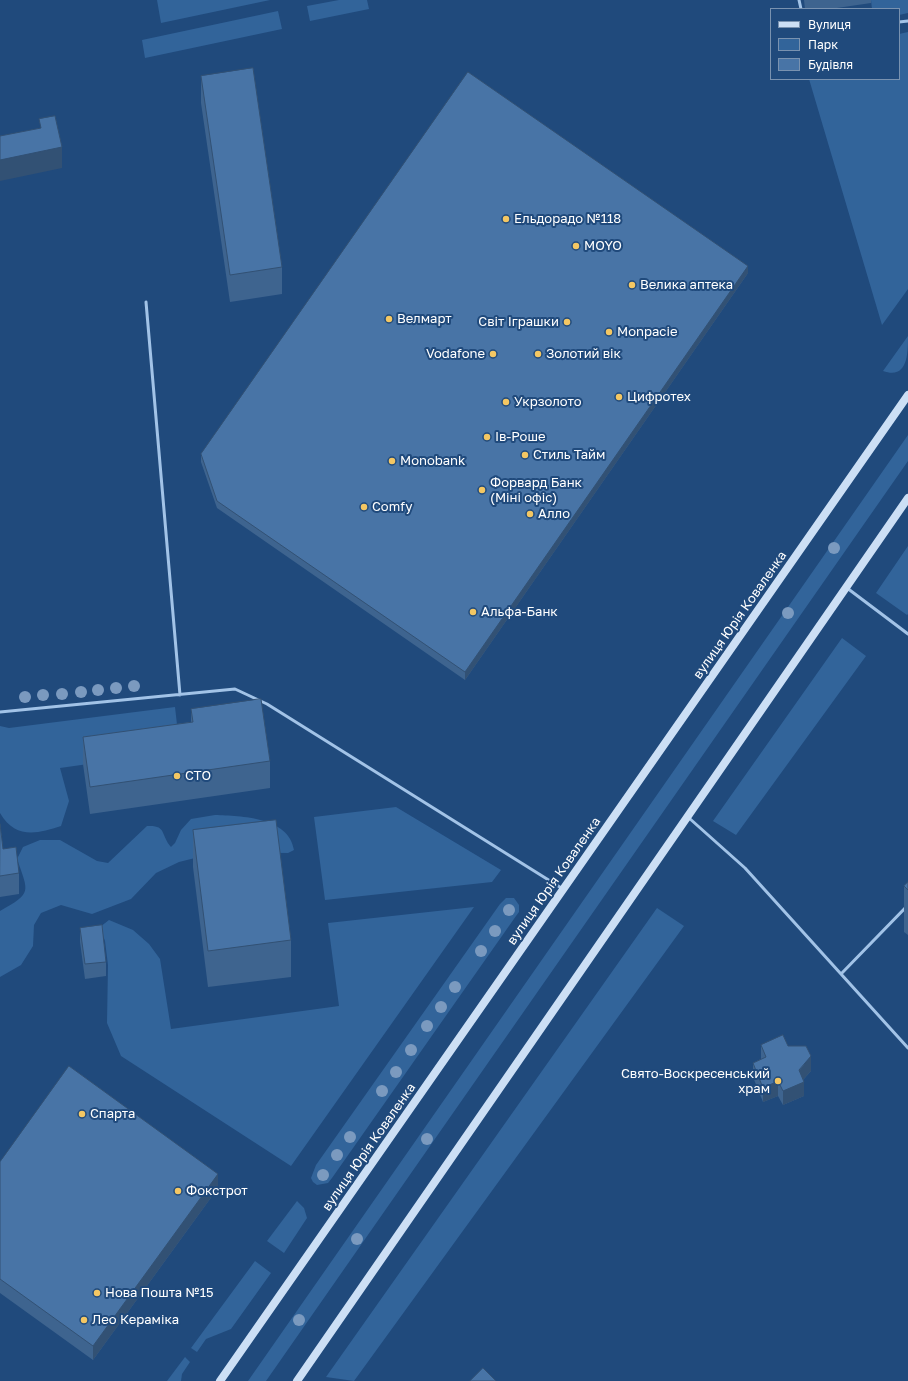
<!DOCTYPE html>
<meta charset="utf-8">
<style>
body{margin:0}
#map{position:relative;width:908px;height:1381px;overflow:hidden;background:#204a7c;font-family:"Golos Text",sans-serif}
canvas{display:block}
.legend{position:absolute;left:770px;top:8px;width:130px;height:72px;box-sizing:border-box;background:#204a7c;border:1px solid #7992b0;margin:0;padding:5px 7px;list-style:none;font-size:12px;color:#fff}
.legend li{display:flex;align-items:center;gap:8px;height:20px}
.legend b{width:20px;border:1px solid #7992b0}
</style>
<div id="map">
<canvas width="908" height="1381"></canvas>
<ul class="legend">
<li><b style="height:5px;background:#ccdff5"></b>Вулиця</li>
<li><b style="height:11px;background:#32649a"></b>Парк</li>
<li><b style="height:11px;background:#4874a6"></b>Будівля</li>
</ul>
</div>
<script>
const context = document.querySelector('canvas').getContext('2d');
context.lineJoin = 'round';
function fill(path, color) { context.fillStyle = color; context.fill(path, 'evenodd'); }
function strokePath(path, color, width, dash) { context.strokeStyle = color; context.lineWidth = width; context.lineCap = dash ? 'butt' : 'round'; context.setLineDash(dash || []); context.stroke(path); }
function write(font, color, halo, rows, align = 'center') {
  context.font = font + ' "Golos Text",sans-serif'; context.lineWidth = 4; context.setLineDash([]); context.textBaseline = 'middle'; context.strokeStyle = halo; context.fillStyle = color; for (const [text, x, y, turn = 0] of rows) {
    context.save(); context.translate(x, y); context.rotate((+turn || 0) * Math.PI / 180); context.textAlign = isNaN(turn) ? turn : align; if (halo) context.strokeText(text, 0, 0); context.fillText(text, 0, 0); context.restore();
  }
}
fill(new Path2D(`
 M157 0H270L161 23Z
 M339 0H367L369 9 310 21 307 6Z
 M871 0H908V13L899 15V9H872Z
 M278 11 282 29 145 58 142 40Z
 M908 32V289L882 325 809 79H899V34Z
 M908 336C908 353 908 380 883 371Z
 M908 435V461L266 1381H248Z
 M908 546V614L907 615 876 593Z
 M842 638 866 656 736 835 713 821Z
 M175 707 180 751 60 768 69 801 61 826C37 834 15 839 0 813V726L9 728Z
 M396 807 501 870 492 882 325 900 314 817Z
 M215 815C241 816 289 817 294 850L288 853 219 852 179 862 156 873 131 899 92 914 61 905 41 913 34 925 33 946 21 965 0 977V911C32 893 29 893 17 859L23 847 40 840H60L97 861 108 863 147 826C167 825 160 834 171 847L175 843 181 830 191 819Z
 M506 898H514L519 905V912L516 916 332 1178 328 1183 317 1185 313 1182 311 1178 316 1165 500 904Z
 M474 907 291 1166 121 1056 107 1023 108 965 105 941 100 927 109 920 133 930 149 944 160 959 171 1029 339 1006 328 923Z
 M657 908 684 926 354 1381 326 1377Z
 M297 1201 304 1208 307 1218 284 1253 267 1241Z
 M255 1261 271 1273 231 1329 206 1339 197 1352 191 1348Z
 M185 1357 190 1362 182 1374 181 1381H167Z`), '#32649a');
strokePath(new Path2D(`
 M799 0 801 9
 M899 22 908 21
 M146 302 180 695
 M847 588 908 634
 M0 712 235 689 267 704 563 889
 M689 818 745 868 908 1048
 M841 974 908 905`), '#a2c3e7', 3);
strokePath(new Path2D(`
 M220 1381 908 395
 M297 1381 908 498`), '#ccdff5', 8);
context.fillStyle = '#7b9abf';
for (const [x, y] of [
 [834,548],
 [788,613],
 [134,686],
 [116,688],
 [98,690],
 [81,692],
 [62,694],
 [43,695],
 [25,697],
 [509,910],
 [495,931],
 [481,951],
 [455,987],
 [441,1007],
 [427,1026],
 [411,1050],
 [396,1072],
 [382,1091],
 [350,1137],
 [427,1139],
 [337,1155],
 [323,1175],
 [357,1239],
 [299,1320]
]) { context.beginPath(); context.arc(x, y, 6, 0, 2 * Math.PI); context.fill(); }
fill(new Path2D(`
 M804 0H871V3L830 9H805Z
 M201 76 282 267V294L230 302 201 103Z
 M748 273 465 680 217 508 201 462V454Z
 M191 709 270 761V788L90 814 83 764V737L191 722Z
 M0 824 3 849 19 873V894L0 897Z
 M193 830 291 940V977L208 987 193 867Z
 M908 882V935L904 932V886Z
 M80 928 106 962V976L85 979 80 942Z
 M761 1045 788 1046 811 1071 803 1080 804 1096 783 1105 778 1096 763 1102 753 1077V1063L761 1059Z
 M0 1162 218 1188 93 1360 0 1293Z`), '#3e648f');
fill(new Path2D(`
 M62 147V168L0 181V160Z
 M748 266V273L465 680V672Z
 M811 1056V1071L800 1083 804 1082V1096L783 1105V1091Z
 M778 1081V1096L763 1102V1088Z
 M218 1174V1188L93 1360V1346Z`), '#325174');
const building = new Path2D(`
 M253 68 282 267 230 275 201 76Z
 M468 72 748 266 465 672 217 501 201 454Z
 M55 116 62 147 0 160V136L41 128 39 119Z
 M261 699 270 761 90 787 83 737 193 722 191 709Z
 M276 820 291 940 208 951 193 830Z
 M0 824 3 849 16 847 19 873 0 876Z
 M908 882V890L904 886Z
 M102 925 106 962 85 964 80 928Z
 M783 1035 788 1046H806L811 1056 799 1070 804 1082 783 1091 778 1081 763 1088 753 1063 766 1057 761 1045Z
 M69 1066 218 1174 93 1346 0 1279V1162Z
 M483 1368 496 1381H470Z`);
fill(building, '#4874a6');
strokePath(building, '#325174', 1);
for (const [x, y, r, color] of [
 [506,219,4,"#f4c763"],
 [576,246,4,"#f4c763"],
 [632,285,4,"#f4c763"],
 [389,319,4,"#f4c763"],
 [567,322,4,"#f4c763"],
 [609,332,4,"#f4c763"],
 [493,354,4,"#f4c763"],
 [538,354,4,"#f4c763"],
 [619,397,4,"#f4c763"],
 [506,402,4,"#f4c763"],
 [487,437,4,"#f4c763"],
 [525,455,4,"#f4c763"],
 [392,461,4,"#f4c763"],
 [482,490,4,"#f4c763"],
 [364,507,4,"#f4c763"],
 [530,514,4,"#f4c763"],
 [473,612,4,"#f4c763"],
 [177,776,4,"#f4c763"],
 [778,1081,4,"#f4c763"],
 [82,1114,4,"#f4c763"],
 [178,1191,4,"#f4c763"],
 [97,1293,4,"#f4c763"],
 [84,1320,4,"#f4c763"]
]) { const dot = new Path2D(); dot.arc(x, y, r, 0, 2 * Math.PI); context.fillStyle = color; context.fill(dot); strokePath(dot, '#204a7c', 1.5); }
write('13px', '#fff', '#204a7c', [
 ["Ельдорадо №118",514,219],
 ["MOYO",584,246],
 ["Велика аптека",640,285],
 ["Велмарт",397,319],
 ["Світ Іграшки",559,322,"right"],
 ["Monpacie",617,332],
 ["Vodafone",485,354,"right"],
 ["Золотий вік",546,354],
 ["Цифротех",627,397],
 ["Укрзолото",514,402],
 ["Ів-Роше",495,437],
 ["Стиль Тайм",533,455],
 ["Monobank",400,461],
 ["Форвард Банк",490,483],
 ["(Міні офіс)",490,498],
 ["Comfy",372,507],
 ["Алло",538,514],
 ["Альфа-Банк",481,612],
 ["СТО",185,776],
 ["Свято-Воскресенський",770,1074,"right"],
 ["храм",770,1089,"right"],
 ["Спарта",90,1114],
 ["Фокстрот",186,1191],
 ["Нова Пошта №15",105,1293],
 ["Лео Кераміка",92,1320]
], 'left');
write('13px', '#fff', '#204a7c', [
 ["вулиця Юрія Коваленка",740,615,-55],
 ["вулиця Юрія Коваленка",554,881,-55],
 ["вулиця Юрія Коваленка",369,1147,-55]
]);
</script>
